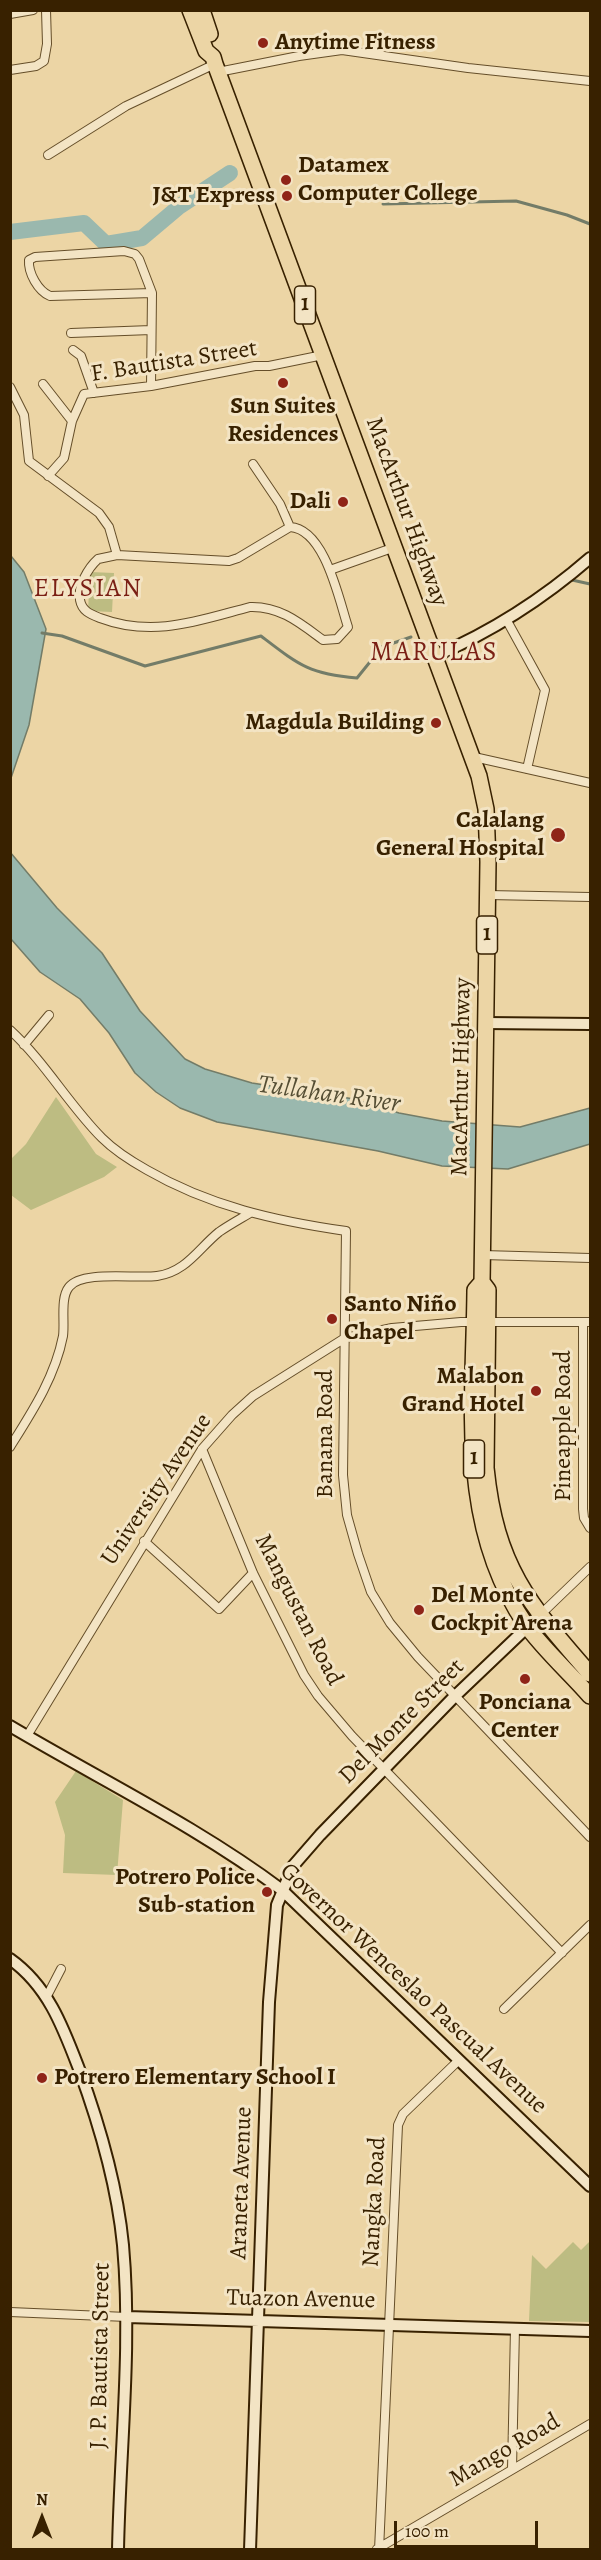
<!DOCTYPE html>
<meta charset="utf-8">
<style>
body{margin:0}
#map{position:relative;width:601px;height:2560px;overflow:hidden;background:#ecd5a5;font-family:Alegreya,serif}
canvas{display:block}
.frame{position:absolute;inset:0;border:12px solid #382100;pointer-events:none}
.north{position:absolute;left:12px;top:2488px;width:60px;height:60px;-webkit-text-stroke:4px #f3e4c4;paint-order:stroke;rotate:0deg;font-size:16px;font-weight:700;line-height:24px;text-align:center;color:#382100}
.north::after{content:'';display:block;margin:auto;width:21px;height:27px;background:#382100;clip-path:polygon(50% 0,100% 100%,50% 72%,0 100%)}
.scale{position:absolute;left:394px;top:2521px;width:144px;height:27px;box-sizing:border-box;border:3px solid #382100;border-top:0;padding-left:8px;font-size:18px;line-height:21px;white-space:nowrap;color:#382100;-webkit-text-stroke:4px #f3e4c4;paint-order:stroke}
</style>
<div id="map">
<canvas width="601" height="2560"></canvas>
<div class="frame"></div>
<div class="north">N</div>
<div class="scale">100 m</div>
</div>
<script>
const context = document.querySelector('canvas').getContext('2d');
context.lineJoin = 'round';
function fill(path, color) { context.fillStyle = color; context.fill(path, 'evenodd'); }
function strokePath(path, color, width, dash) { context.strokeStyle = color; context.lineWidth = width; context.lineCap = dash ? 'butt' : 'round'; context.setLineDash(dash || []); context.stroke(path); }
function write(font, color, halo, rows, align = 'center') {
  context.font = font + ' Alegreya,serif'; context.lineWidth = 6; context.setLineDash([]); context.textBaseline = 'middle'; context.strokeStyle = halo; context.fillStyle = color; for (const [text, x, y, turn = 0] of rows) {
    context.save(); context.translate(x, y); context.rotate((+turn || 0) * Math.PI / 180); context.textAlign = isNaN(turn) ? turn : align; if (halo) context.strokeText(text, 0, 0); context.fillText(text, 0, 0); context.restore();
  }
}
fill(new Path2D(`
 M90 572 114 573 112 612 88 611Z
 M56 1097 96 1154 117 1167 104 1177 31 1210 11 1195V1159L26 1144Z
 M76 1771 123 1800 117 1875 63 1873 65 1835 55 1802Z
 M590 2241V2322L529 2321 532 2255 546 2269 573 2242 581 2250Z`), '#bdbc82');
const water = new Path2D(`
 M11 556 24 572 46 629 29 725 11 778Z
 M10 852 57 908 102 953 140 1011 185 1059 205 1069 252 1083 354 1099 399 1113 442 1121 520 1127 590 1108V1144L508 1169 442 1166 378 1151 217 1122 180 1108 156 1092 135 1073 109 1033 80 999 40 972 11 939Z`);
fill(water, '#9ab8ae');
strokePath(water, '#737c68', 1.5);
strokePath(new Path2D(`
 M383 204 516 201 567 215 590 224
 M572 580 590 584
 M42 633 62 636 145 666 261 636C299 665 309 674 357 678L382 647 411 637`), '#737c68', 3);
strokePath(new Path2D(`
 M10 232 84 223 106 244 142 238 180 206 230 173`), '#9ab8ae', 16);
const street = new Path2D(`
 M10 14 33 10
 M10 70 36 66 44 61 47 44 46 10
 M218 72 299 56 342 50 468 68 590 81
 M48 155 126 106 215 64
 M71 333 151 330
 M73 350 81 356 94 393
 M43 384 72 421
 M151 386 152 293 139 259 135 254 124 251 35 257 29 260C28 273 38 291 50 296L152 293
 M10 387 24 415 29 461 99 513 109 527 117 555
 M253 464 280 504 290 527
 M48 476 64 458 72 421 84 394 151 386 255 366H269L323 355
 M290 527C325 529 339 600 348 627L337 639 323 640C300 623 280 606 250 607 197 621 153 638 100 618 90 614 82 611 80 600 77 587 88 568 98 559L117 555 229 561 238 558Z
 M330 570 395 547
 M506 619 545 690 527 769
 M474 757 590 783
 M488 895 590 897
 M10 1030C45 1062 69 1105 102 1138 115 1151 131 1161 147 1170 209 1206 276 1221 346 1231L343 1475 347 1515 358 1554 371 1592 390 1623 418 1657 590 1837
 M24 1045 49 1015
 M483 1255 590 1258
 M583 1322V1509L584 1518 590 1528
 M10 1447C32 1412 55 1377 63 1336 65 1322 60 1298 69 1287 82 1270 136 1279 157 1276 186 1272 198 1249 219 1232 229 1225 240 1219 250 1213
 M202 1449 253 1573 304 1675 318 1696 352 1736 562 1953
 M144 1541 219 1609 253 1573
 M539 1616 590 1567
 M27 1736 202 1449 232 1415 253 1396 345 1338 392 1328 461 1322H590
 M47 1996 61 1969
 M504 2009 590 1925
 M10 2312 127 2317
 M512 2469 515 2328
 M377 2549 590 2424
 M379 2550 398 2125 403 2114 458 2061`);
const secondary = new Path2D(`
 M435 656C491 632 544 598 590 558
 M485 1023 590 1024
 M10 1726C101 1780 198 1827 282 1890L590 2186
 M10 1959C48 1986 63 2027 79 2069 100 2126 117 2184 123 2245 132 2346 120 2448 118 2550
 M127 2317 590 2331
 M250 2550 269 2002 277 1905 293 1866 320 1835 455 1696 539 1616`);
const highway = new Path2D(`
 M190 10 206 51 213 57 215 64 479 776 486 809 488 862 482 1282 488 1290 486 1468C496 1566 528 1603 590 1674
 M202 10 210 34
 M482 1282 475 1290C474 1406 457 1524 526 1625 544 1650 570 1673 590 1696`);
strokePath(street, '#654e29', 10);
strokePath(secondary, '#382100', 14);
strokePath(highway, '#382100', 18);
strokePath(street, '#f3e4c4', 8);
strokePath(secondary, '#f3e4c4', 10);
strokePath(highway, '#ecd5a5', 15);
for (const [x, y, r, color] of [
 [263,43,6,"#8f2418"],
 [286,180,6,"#8f2418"],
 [287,196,6,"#8f2418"],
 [283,383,6,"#8f2418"],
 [343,502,6,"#8f2418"],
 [436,723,6,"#8f2418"],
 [558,835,8,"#8f2418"],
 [332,1319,6,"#8f2418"],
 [536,1391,6,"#8f2418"],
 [419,1610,6,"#8f2418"],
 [525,1679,6,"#8f2418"],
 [267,1892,6,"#8f2418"],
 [42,2078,6,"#8f2418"]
]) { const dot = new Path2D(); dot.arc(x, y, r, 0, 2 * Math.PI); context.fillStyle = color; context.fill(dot); strokePath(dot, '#f3e4c4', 2); }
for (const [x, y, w] of [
 [305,305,21],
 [487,935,21],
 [474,1459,21]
]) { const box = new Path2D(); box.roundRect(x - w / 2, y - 19, w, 38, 4.5); context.fillStyle = '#f3e4c4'; context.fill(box); strokePath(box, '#382100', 1.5); }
write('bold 22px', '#382100', null, [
 ["1",305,305],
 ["1",487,935],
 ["1",474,1459]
]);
write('bold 24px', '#382100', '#f3e4c4', [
 ["Anytime Fitness",275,43,"left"],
 ["Datamex",298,166,"left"],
 ["Computer College",298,194,"left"],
 ["J&T Express",275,196],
 ["Sun Suites",283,407,"center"],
 ["Residences",283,435,"center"],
 ["Dali",331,502],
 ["Magdula Building",424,723],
 ["Calalang",544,821],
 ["General Hospital",544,849],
 ["Santo Niño",344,1305,"left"],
 ["Chapel",344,1333,"left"],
 ["Malabon",524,1377],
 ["Grand Hotel",524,1405],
 ["Del Monte",431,1596,"left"],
 ["Cockpit Arena",431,1624,"left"],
 ["Ponciana",525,1703,"center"],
 ["Center",525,1731,"center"],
 ["Potrero Police",255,1878],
 ["Sub-station",255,1906],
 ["Potrero Elementary School I",54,2078,"left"]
], 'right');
write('24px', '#382100', '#f3e4c4', [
 ["F. Bautista Street",174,362,-9],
 ["MacArthur Highway",406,512,70],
 ["MacArthur Highway",462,1077,-89],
 ["Pineapple Road",564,1426,-90],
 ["Banana Road",326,1434,-90],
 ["University Avenue",157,1490,-56],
 ["Mangustan Road",298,1610,63],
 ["Del Monte Street",402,1722,-45],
 ["Governor Wenceslao Pascual Avenue",413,1989,43],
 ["Araneta Avenue",242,2183,-88],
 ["Nangka Road",375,2202,-87],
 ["Tuazon Avenue",301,2300,1],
 ["J. P. Bautista Street",101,2356,-89],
 ["Mango Road",505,2451,-30]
]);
context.letterSpacing = '1.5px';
write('26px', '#7a1f14', '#f3e4c4', [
 ["ELYSIAN",88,590]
]);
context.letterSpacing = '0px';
write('italic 26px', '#554e34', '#f3e4c4', [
 ["Tullahan River",329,1095,8]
]);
context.letterSpacing = '1.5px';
write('27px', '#7a1f14', '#f3e4c4', [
 ["MARULAS",434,653]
]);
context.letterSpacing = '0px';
</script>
